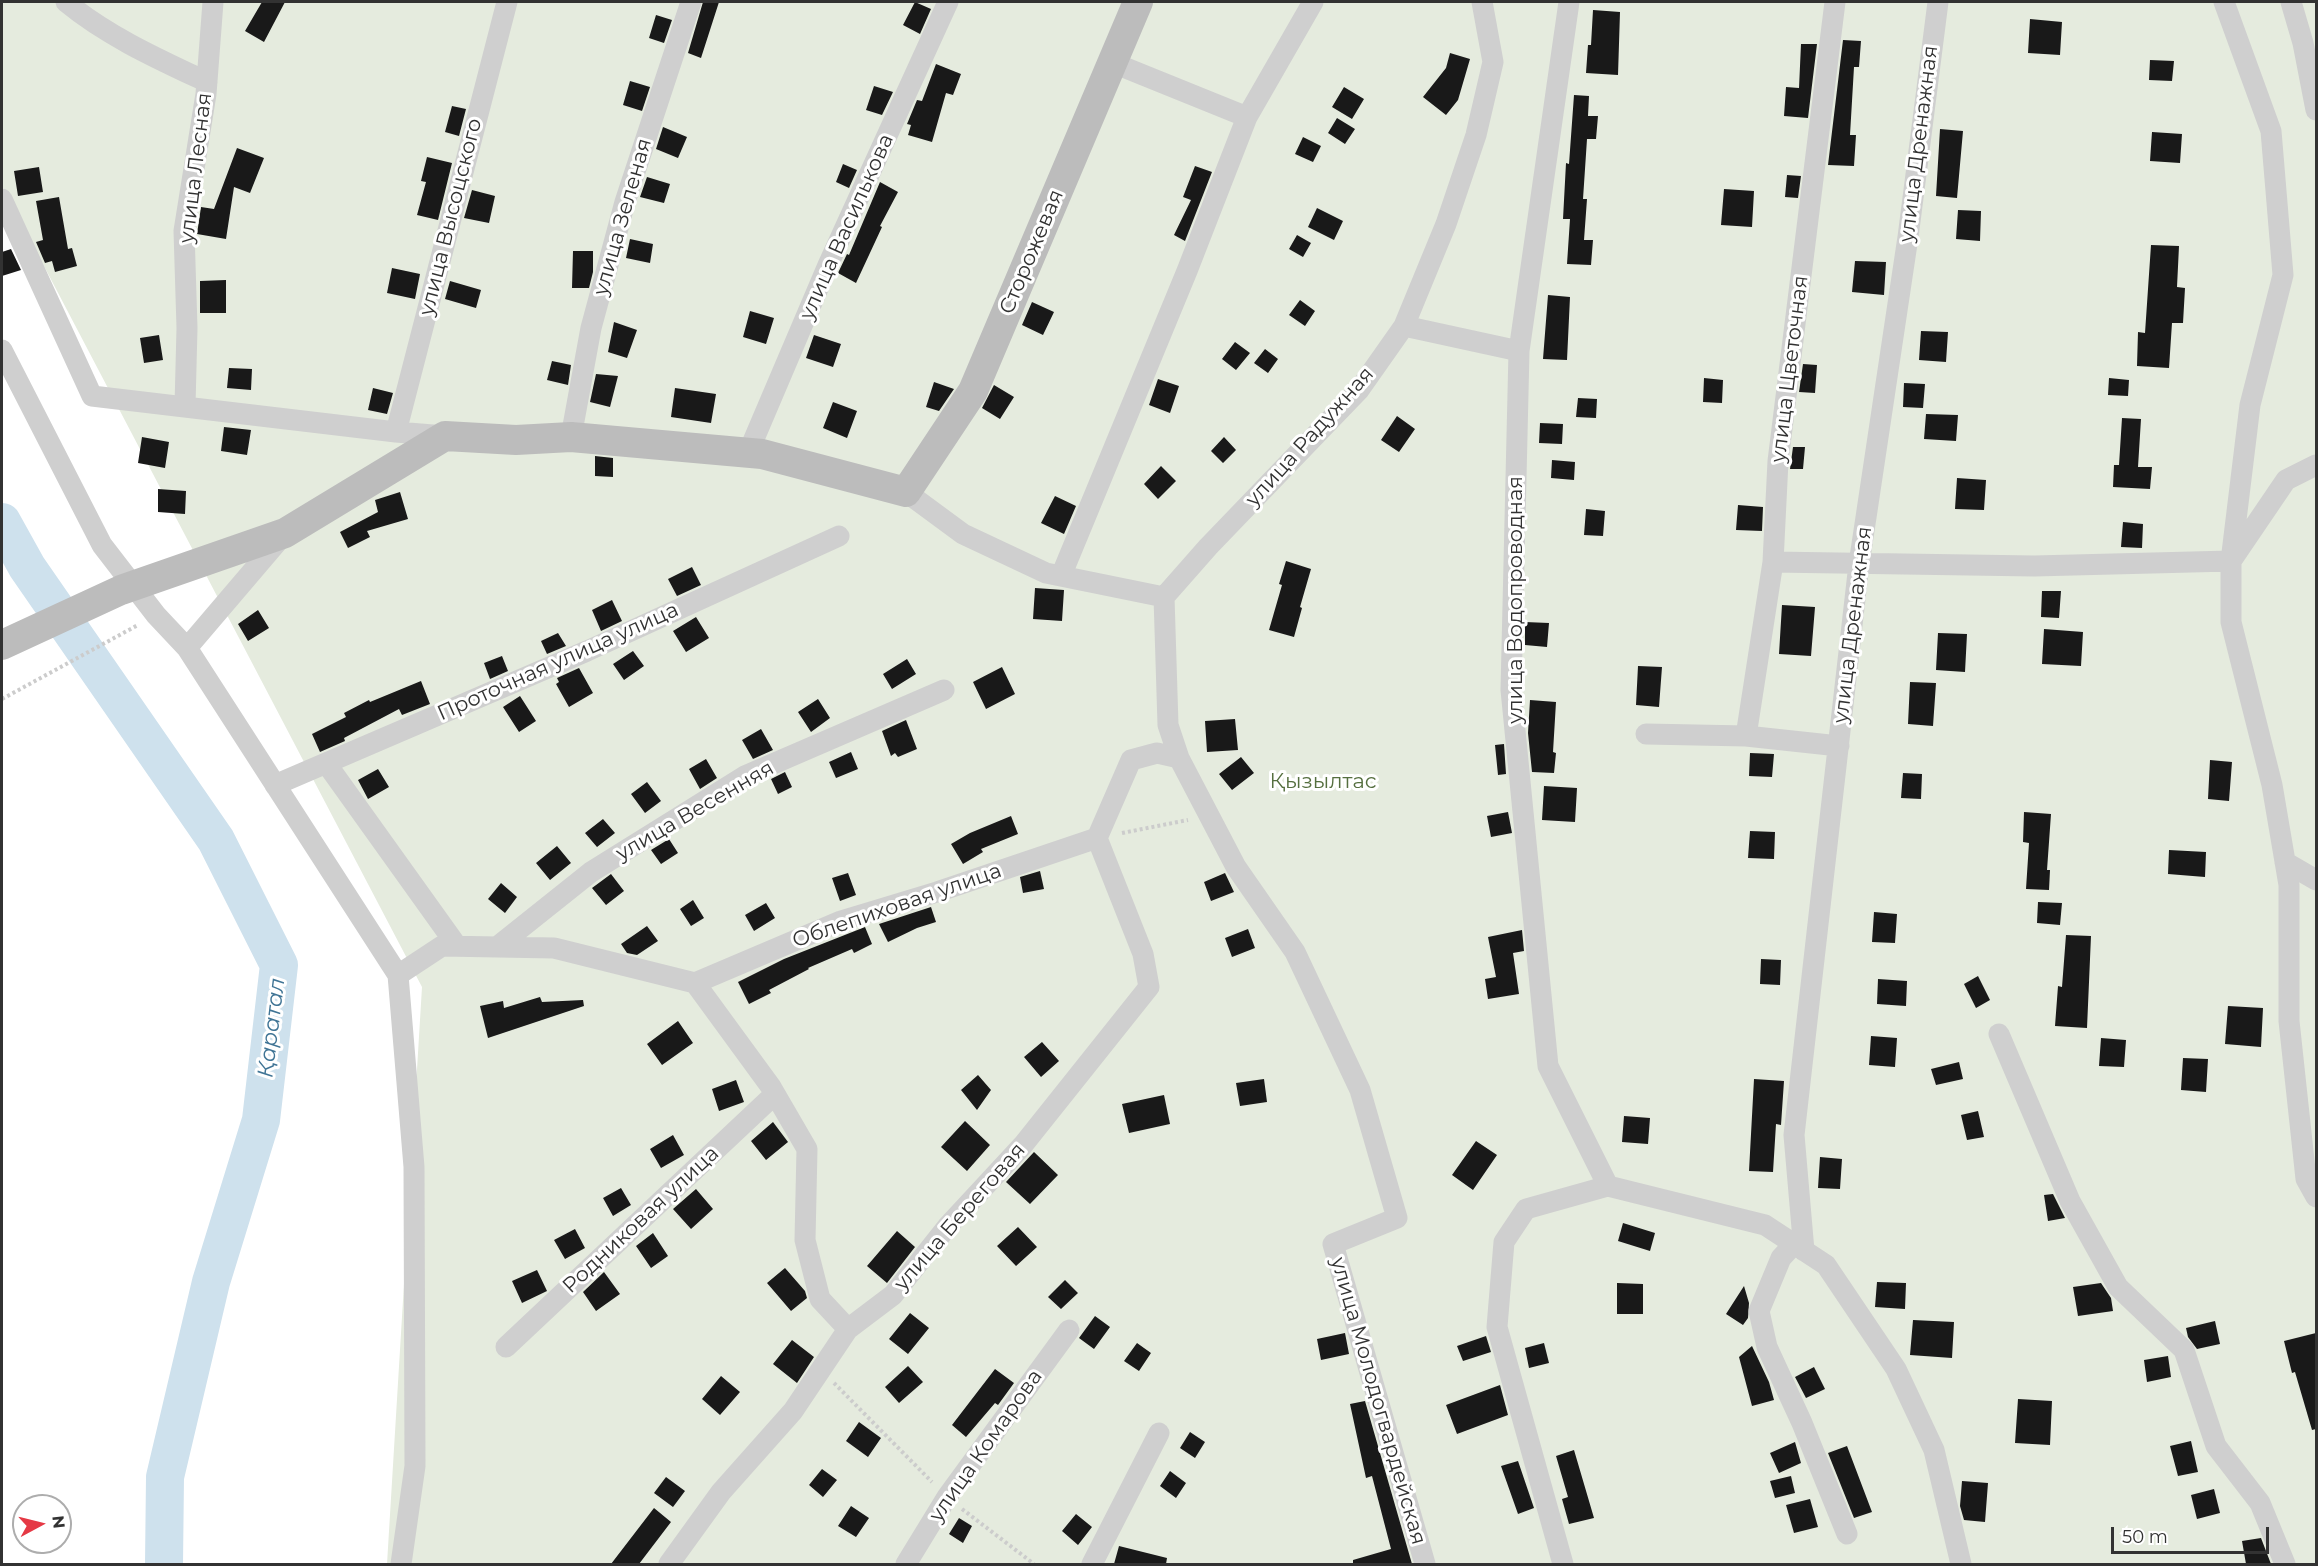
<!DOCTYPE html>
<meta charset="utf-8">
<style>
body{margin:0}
#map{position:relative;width:2318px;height:1566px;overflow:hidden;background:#fff;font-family:Montserrat,sans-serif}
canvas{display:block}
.frame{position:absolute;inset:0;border:3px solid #323232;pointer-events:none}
.north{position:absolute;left:12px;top:1494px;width:60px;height:60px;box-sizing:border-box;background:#fff;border:2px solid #adadad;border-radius:50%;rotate:83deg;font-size:16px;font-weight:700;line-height:24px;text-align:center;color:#323232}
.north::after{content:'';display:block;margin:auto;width:21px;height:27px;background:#e53945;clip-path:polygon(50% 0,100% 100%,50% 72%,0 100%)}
.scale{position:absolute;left:2111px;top:1527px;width:158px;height:27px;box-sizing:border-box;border:3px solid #323232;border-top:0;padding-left:8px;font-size:18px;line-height:21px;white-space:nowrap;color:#323232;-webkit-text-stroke:4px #fff;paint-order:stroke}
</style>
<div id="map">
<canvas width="2318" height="1566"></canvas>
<div class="frame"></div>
<div class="north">N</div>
<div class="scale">50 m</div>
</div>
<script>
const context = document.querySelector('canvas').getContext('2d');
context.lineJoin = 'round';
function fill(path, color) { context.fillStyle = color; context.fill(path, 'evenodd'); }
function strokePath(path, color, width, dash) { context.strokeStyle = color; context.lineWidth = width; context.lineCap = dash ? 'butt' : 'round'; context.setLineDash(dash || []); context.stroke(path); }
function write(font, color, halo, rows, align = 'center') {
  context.font = font + ' Montserrat,sans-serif'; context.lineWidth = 6; context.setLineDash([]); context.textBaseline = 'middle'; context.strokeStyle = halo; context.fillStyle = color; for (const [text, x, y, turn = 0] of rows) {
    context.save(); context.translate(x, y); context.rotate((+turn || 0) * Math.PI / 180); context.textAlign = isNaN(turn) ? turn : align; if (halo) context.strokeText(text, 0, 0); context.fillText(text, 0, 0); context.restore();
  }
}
fill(new Path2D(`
 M2 2H2316V1564H387L422 987 2 186Z`), '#e5ebde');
strokePath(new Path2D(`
 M2 522 27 567 216 840 279 965 261 1120 211 1282 165 1477 164 1564`), '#cee1ed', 38);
fill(new Path2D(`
 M262 2H285L264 42 245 31Z
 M703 2H719L701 58 688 53Z
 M915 2 931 9 920 34 903 25Z
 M1593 10 1620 12 1618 75 1586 73 1588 45H1591Z
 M656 15 672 20 664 43 649 38Z
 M2030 19 2062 22 2060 55 2028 53Z
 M1843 40 1861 41 1859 67H1854L1850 135H1856L1854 166 1828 165Z
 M1801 44H1817L1808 118 1784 116 1786 87 1799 88Z
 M1450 53 1470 59 1458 100 1446 115 1423 97 1446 68Z
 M2150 60 2174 61 2172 81 2149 80Z
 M936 64 961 74 953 95 946 93 932 142 908 135 911 125 907 124 917 100 922 101Z
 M630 81 650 87 642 111 623 105Z
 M874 86 893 92 882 115 866 110Z
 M1344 87 1364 99 1352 119 1332 107Z
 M1574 95 1589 96 1588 116H1598L1596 139H1587L1583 199H1587L1584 240H1593L1591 265 1567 264 1570 219H1563L1566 163 1569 164Z
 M452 106 466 109 459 136 445 132Z
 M1337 118 1355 129 1345 144 1328 133Z
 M663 127 687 137 678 158 656 149Z
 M1940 129 1963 131 1957 198 1936 196Z
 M2152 132 2182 134 2180 163 2150 161Z
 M1303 137 1321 146 1313 162 1295 154Z
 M237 148 264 158 250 193 234 187 226 239 197 234 201 207 214 209Z
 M427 157 452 163 438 220 417 215 426 182 421 181Z
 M843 164 857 170 849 188 836 182Z
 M1195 166 1212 172 1185 241 1174 235 1191 200 1183 197Z
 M39 167 43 192 18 196 14 171Z
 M1787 175 1801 176 1798 198 1785 197Z
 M647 177 670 184 664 203 640 197Z
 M880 182 898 192 880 226 882 227 856 283 838 273 847 254 849 255Z
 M1724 189 1754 191 1752 227 1721 225Z
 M472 190 495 196 489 223 464 218Z
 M59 197 68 249 72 248 77 266 55 272 52 261 45 263 36 242 43 240 36 201Z
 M1317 208 1343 221 1334 240 1308 227Z
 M1958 210 1981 211 1980 241 1956 239Z
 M1297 235 1311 243 1303 257 1289 249Z
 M630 239 653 244 650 263 626 258Z
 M2151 245 2179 246 2177 287 2185 288 2183 323H2172L2169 368 2137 366 2138 332 2145 333Z
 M11 249 21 270 2 276V252Z
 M573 251H593V272L589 288H572Z
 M1855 261 1886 262 1884 295 1852 292Z
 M392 268 420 274 415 299 387 293Z
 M226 280V313H200V281Z
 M450 281 481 290 476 308 445 299Z
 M1548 295 1570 297 1567 360 1543 359Z
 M1300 300 1315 311 1305 326 1289 315Z
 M1032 302 1054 312 1043 335 1022 325Z
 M750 311 774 318 766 344 743 337Z
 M614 322 637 330 627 358 608 352Z
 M1921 331 1948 332 1946 362 1919 360Z
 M159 335 163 360 144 363 140 338Z
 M814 335 841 344 833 367 806 358Z
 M1235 342 1250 353 1236 370 1222 359Z
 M1265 349 1278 359 1268 373 1254 363Z
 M552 361 571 365 568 385 547 380Z
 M1803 364 1817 365 1815 393 1799 392Z
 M229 368 252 369 251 390 227 388Z
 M596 374 618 376 610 407 590 402Z
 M1704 378 1723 380 1722 403 1703 402Z
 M2109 378 2129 380 2128 396 2108 395Z
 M1158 379 1179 386 1170 413 1149 405Z
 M934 382 954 389 939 411 926 407Z
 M1904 383 1925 384 1923 408 1903 407Z
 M994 385 1014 397 1000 419 982 408Z
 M373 388 393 393 387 414 368 410Z
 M675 388 716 394 711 423 671 417Z
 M1578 398 1597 399 1596 418 1576 417Z
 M833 402 857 411 847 438 823 428Z
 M1926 414 1958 415 1956 441 1924 439Z
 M1397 416 1415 429 1399 452 1381 440Z
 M2122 418 2141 419 2138 467H2152L2150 489 2113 487 2114 465H2119Z
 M1540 423 1563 424 1562 444 1539 443Z
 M224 427 251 430 247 455 221 451Z
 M142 437 169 442 165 468 138 463Z
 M1224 437 1236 450 1223 463 1211 451Z
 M1793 447H1805L1803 469H1790Z
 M595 456 613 458V477L595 476Z
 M1552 460 1575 462 1574 480 1551 478Z
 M1161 466 1176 481 1158 499 1144 484Z
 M1957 478 1986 480 1984 510 1955 509Z
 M158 489 186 491 185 514 158 512Z
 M400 492 408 519 367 531 370 537 348 548 340 532 378 512 375 500Z
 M1055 496 1076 506 1064 534 1041 523Z
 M1738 505 1763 507 1762 531 1736 530Z
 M1586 509 1605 511 1603 536 1584 535Z
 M2123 522 2143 524 2142 548 2121 547Z
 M1286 561 1311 569 1300 607 1302 608 1294 637 1269 630 1282 585 1279 584Z
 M692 567 701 585 677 596 668 579Z
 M1035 588 1064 590 1062 621 1033 619Z
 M2042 591H2061L2059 618 2041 617Z
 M612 600 622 621 601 631 592 610Z
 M1782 605 1815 607 1811 656 1779 654Z
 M258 610 269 628 248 641 238 624Z
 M696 617 709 638 686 652 673 631Z
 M1525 622 1549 623 1547 647 1525 645Z
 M2044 629 2083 632 2081 666 2042 664Z
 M558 633 566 646 547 654 541 641Z
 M1938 633 1967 634 1965 672 1936 670Z
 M633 651 644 666 624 680 613 664Z
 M502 656 508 671 490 679 484 663Z
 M907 659 916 674 892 689 883 674Z
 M1638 666 1662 667 1659 707 1636 705Z
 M1002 667 1015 694 986 709 973 682Z
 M579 668 593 693 569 707 556 684 559 682 557 678Z
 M421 681 430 704 402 715 399 709 344 738 345 741 320 752 312 734 346 717 344 713 369 700 370 702Z
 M1910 682 1936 683 1933 726 1908 724Z
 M520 696 536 721 519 732 503 707Z
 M818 699 830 718 811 732 798 712Z
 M1530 700 1556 702 1553 752 1556 753 1554 773 1532 772 1528 733Z
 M1235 719 1238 750 1207 752 1205 721Z
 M906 720 917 749 898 757 895 753 891 756 882 731Z
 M761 729 773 750 753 759 742 740Z
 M1504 744 1506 774 1498 775 1495 745Z
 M851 752 858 769 836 778 829 762Z
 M1750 753 1774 754 1772 777 1749 776Z
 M1241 757 1254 773 1232 790 1219 774Z
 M706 759 717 778 700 789 689 769Z
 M2210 760 2232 762 2229 801 2208 799Z
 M378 769 389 787 368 799 358 780Z
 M785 772 792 787 778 794 771 779Z
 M1903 773 1922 774 1921 799 1901 798Z
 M647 782 661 801 645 813 631 794Z
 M1544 786 1577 788 1575 822 1542 820Z
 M1508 812 1512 833 1491 837 1487 816Z
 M2024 812 2051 814 2047 870H2050L2049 890 2026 889 2029 843 2023 842Z
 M1011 816 1018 834 981 849 983 852 963 864 951 844 970 833Z
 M603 819 615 833 597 847 585 833Z
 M1750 831 1775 832 1774 859 1748 858Z
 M669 839 678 853 661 864 651 850Z
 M557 846 571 863 550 880 536 863Z
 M2169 850 2206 852 2205 877 2168 874Z
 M1040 871 1044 889 1023 893 1020 877Z
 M848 873 856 895 840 901 832 878Z
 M1225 873 1234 892 1211 901 1204 882Z
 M611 874 624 891 606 905 592 888Z
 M501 883 517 897 505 913 488 899Z
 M693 900 704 918 691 926 680 909Z
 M2038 902 2062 903 2060 925 2037 923Z
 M766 903 775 918 754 931 745 915Z
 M931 907 936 922 917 928 888 942 879 924Z
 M1874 912 1897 914 1895 943 1872 942Z
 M647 926 658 941 637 955 627 953 621 944Z
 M865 927 872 944 854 953 852 949 808 968 809 969 769 990 771 993 749 1004 738 982 784 959Z
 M1248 929 1255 948 1232 957 1225 938Z
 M1522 930 1524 951 1513 953 1519 994 1488 999 1485 979 1496 977 1488 937Z
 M2066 935 2091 936 2087 1028 2055 1026 2058 986 2062 987Z
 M1761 959 1781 960 1780 985 1760 984Z
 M1978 976 1990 1000 1976 1008 1964 984Z
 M1878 979 1907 981 1906 1006 1877 1004Z
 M540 997 542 1002 583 1000 584 1006 488 1038 480 1006 503 1001 504 1008Z
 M2228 1006 2263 1008 2261 1047 2225 1044Z
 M678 1021 693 1043 662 1065 647 1044Z
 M1871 1036 1897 1038 1895 1067 1869 1065Z
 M2101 1038 2126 1040 2124 1067 2099 1066Z
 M1042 1042 1059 1061 1041 1077 1024 1057Z
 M2183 1058 2208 1059 2206 1092 2181 1090Z
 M1959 1062 1963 1079 1936 1085 1931 1069Z
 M978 1075 991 1090 977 1110 961 1090Z
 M1264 1079 1267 1102 1240 1106 1236 1083Z
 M1754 1079 1784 1081 1781 1125 1776 1124 1773 1172 1749 1171Z
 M736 1080 744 1102 719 1111 712 1089Z
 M1164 1095 1170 1124 1129 1133 1122 1104Z
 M1978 1111 1984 1137 1967 1140 1961 1115Z
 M1624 1116 1650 1118 1648 1144 1622 1142Z
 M965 1121 990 1145 967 1171 941 1147Z
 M773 1122 788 1142 766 1160 751 1141Z
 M673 1135 684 1155 661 1168 650 1149Z
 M1476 1141 1497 1155 1473 1190 1452 1175Z
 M1034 1152 1058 1175 1030 1204 1006 1182Z
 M1820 1157 1842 1159 1840 1189 1818 1188Z
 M621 1188 631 1205 613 1216 603 1198Z
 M696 1189 713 1209 691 1229 673 1209Z
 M2053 1194 2065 1218 2048 1221 2044 1195Z
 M1623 1223 1655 1233 1650 1251 1618 1241Z
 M1018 1227 1037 1247 1016 1266 997 1246Z
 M575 1229 585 1248 565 1259 554 1240Z
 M897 1231 915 1247 887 1283 867 1266Z
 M653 1233 668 1256 651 1268 636 1246Z
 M785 1268 805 1291 807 1298 791 1311 767 1283Z
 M537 1270 547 1291 522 1303 512 1281Z
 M604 1272 620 1294 596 1311 583 1292Z
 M1065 1280 1078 1293 1061 1309 1048 1297Z
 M1877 1282 1906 1283 1905 1309 1875 1307Z
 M1617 1283 1643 1284V1314H1617Z
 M2101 1283 2111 1298 2113 1311 2078 1316 2073 1287Z
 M1744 1286 1749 1303 1748 1318 1743 1325 1726 1314Z
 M910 1313 929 1328 908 1354 889 1339Z
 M1095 1316 1110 1327 1094 1349 1079 1338Z
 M1913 1320 1954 1322 1952 1358 1910 1355Z
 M2215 1321 2220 1344 2197 1349 2188 1337 2186 1328Z
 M1345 1333 1349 1354 1321 1360 1317 1339Z
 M2316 1333V1429L2312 1430 2295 1372 2292 1373 2284 1341Z
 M1486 1336 1491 1352 1463 1361 1457 1346Z
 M792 1340 814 1357 797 1383 773 1364Z
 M1137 1343 1151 1353 1139 1371 1124 1361Z
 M1544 1343 1549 1363 1529 1368 1525 1348Z
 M1752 1346 1769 1382 1774 1400 1752 1406 1739 1357Z
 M2168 1356 2171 1377 2147 1382 2144 1360Z
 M908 1366 923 1382 899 1403 885 1387Z
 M1814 1367 1825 1389 1806 1398 1795 1377Z
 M995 1369 1014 1383 998 1405 995 1403 966 1437 952 1425Z
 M721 1376 740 1392 720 1415 702 1399Z
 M1500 1385 1508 1415 1457 1434 1446 1405Z
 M2018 1399 2052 1401 2050 1445 2015 1443Z
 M1365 1401 1412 1564H1353V1560L1391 1549 1372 1476 1366 1478 1350 1404Z
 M859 1422 881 1438 868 1457 846 1441Z
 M1190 1432 1205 1442 1195 1458 1180 1448Z
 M2191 1441 2198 1472 2178 1476 2170 1446Z
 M1795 1442 1801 1463 1779 1473 1770 1453Z
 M1847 1446 1872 1512 1854 1518 1828 1453Z
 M1574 1450 1594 1518 1569 1524 1562 1499 1568 1497 1556 1456Z
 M1518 1461 1534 1508 1518 1514 1501 1466Z
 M822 1469 837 1480 823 1497 809 1485Z
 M1170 1471 1186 1483 1176 1498 1160 1486Z
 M1791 1476 1795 1493 1775 1498 1770 1481Z
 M666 1477 685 1491 673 1507 654 1493Z
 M1962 1481 1988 1483 1985 1522 1964 1520 1960 1506Z
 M2214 1489 2220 1513 2197 1519 2191 1495Z
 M1810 1499 1818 1527 1794 1533 1786 1505Z
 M851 1506 869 1518 856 1537 838 1526Z
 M654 1508 671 1522 639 1564H611Z
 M1076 1514 1092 1527 1078 1545 1062 1531Z
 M959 1518 972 1526 963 1543 949 1534Z
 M2261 1538 2271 1564H2246L2242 1541Z
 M1119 1546 1167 1558 1166 1564H1114Z`), '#191919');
strokePath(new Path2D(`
 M2 699 138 625
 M1122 833 1188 820
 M834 1383 932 1482
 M962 1509 1034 1564`), '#ccc', 4, [3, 3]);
strokePath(new Path2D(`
 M66 2C107 36 158 59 207 82
 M1569 2 1519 351 1511 690 1548 1066 1608 1186
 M2224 2 2271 131 2283 275 2250 405 2231 561V622L2272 785 2289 885V1021L2306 1179 2316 1197
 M2291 2 2303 43 2316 110
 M1111 62 1247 117
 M2 199 92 396 396 432 445 436
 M1404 326 1519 351
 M2 350 102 545 156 615 187 648 398 975 414 1167 415 1466 401 1564
 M185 406 187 328 184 231 206 94 213 2
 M396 432 507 2
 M571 437 591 328 625 202 691 2
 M748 453 828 265 948 2
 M906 492 963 534 1046 573 1164 597
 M1773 562 2034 566 2231 561 2286 480 2316 465
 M1061 576 1187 271 1247 117 1313 2
 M187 648 285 533
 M1646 734 1746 736 1839 746
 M1746 736 1773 562 1778 461 1835 2
 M326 763 457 946
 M275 785 587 651 839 536
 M2285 862 2316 880
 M497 947 591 872 745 776 944 690
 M398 975 442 946 554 948 695 983 841 921 937 892 1097 838 1131 760 1157 753 1179 758
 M695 983 771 1087 807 1149 805 1240 820 1299 848 1329
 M1999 1034 2070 1201 2118 1287 2184 1350 2216 1446 2260 1503 2285 1564
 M1794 1244 1781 1258 1759 1311 1767 1347 1802 1423 1847 1534
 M1804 1251 1794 1135 1859 564 1908 237 1938 2
 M506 1347 775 1094
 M669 1564 721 1492 793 1411 848 1329 893 1295 947 1227 1023 1145 1149 987 1143 954 1097 838
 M906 1564 947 1497 1069 1330
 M1092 1564 1159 1433
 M1425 1564 1333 1244 1397 1218 1360 1090 1295 952 1236 867 1179 758 1168 725 1164 597 1208 547 1359 390 1404 326 1446 224 1476 135 1493 62 1482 2
 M1563 1564 1497 1327 1504 1242 1526 1209 1608 1186 1765 1225 1826 1265 1896 1369 1934 1450 1961 1564`), '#cfcfcf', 21);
strokePath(new Path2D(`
 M2 645 121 590 285 533 445 436 516 440 571 437 762 454 906 492 973 391 1138 2`), '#bcbcbc', 30);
write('21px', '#323232', '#fff', [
 ["улица Дренажная",1919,144,-83],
 ["улица Лесная",196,168,-83],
 ["улица Высоцского",451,217,-76],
 ["улица Зеленая",623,217,-74],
 ["улица Василькова",847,227,-66],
 ["Сторожевая",1032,252,-67],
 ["улица Цветочная",1790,369,-83],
 ["улица Радужная",1310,437,-48],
 ["улица Водопроводная",1516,600,-90],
 ["улица Дренажная",1853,625,-83],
 ["Проточная улица улица",558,662,-24],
 ["улица Весенняя",695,811,-30],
 ["Облепиховая улица",897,906,-19],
 ["улица Береговая",960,1217,-49],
 ["Родниковая улица",641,1220,-43],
 ["улица Молодогвардейская",1378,1401,74],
 ["улица Комарова",986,1446,-55]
]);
write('21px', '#556f3f', '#fff', [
 ["Қызылтас",1323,782]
]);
write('italic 22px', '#3f7495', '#fff', [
 ["Қаратал",272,1028,-83]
]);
</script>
